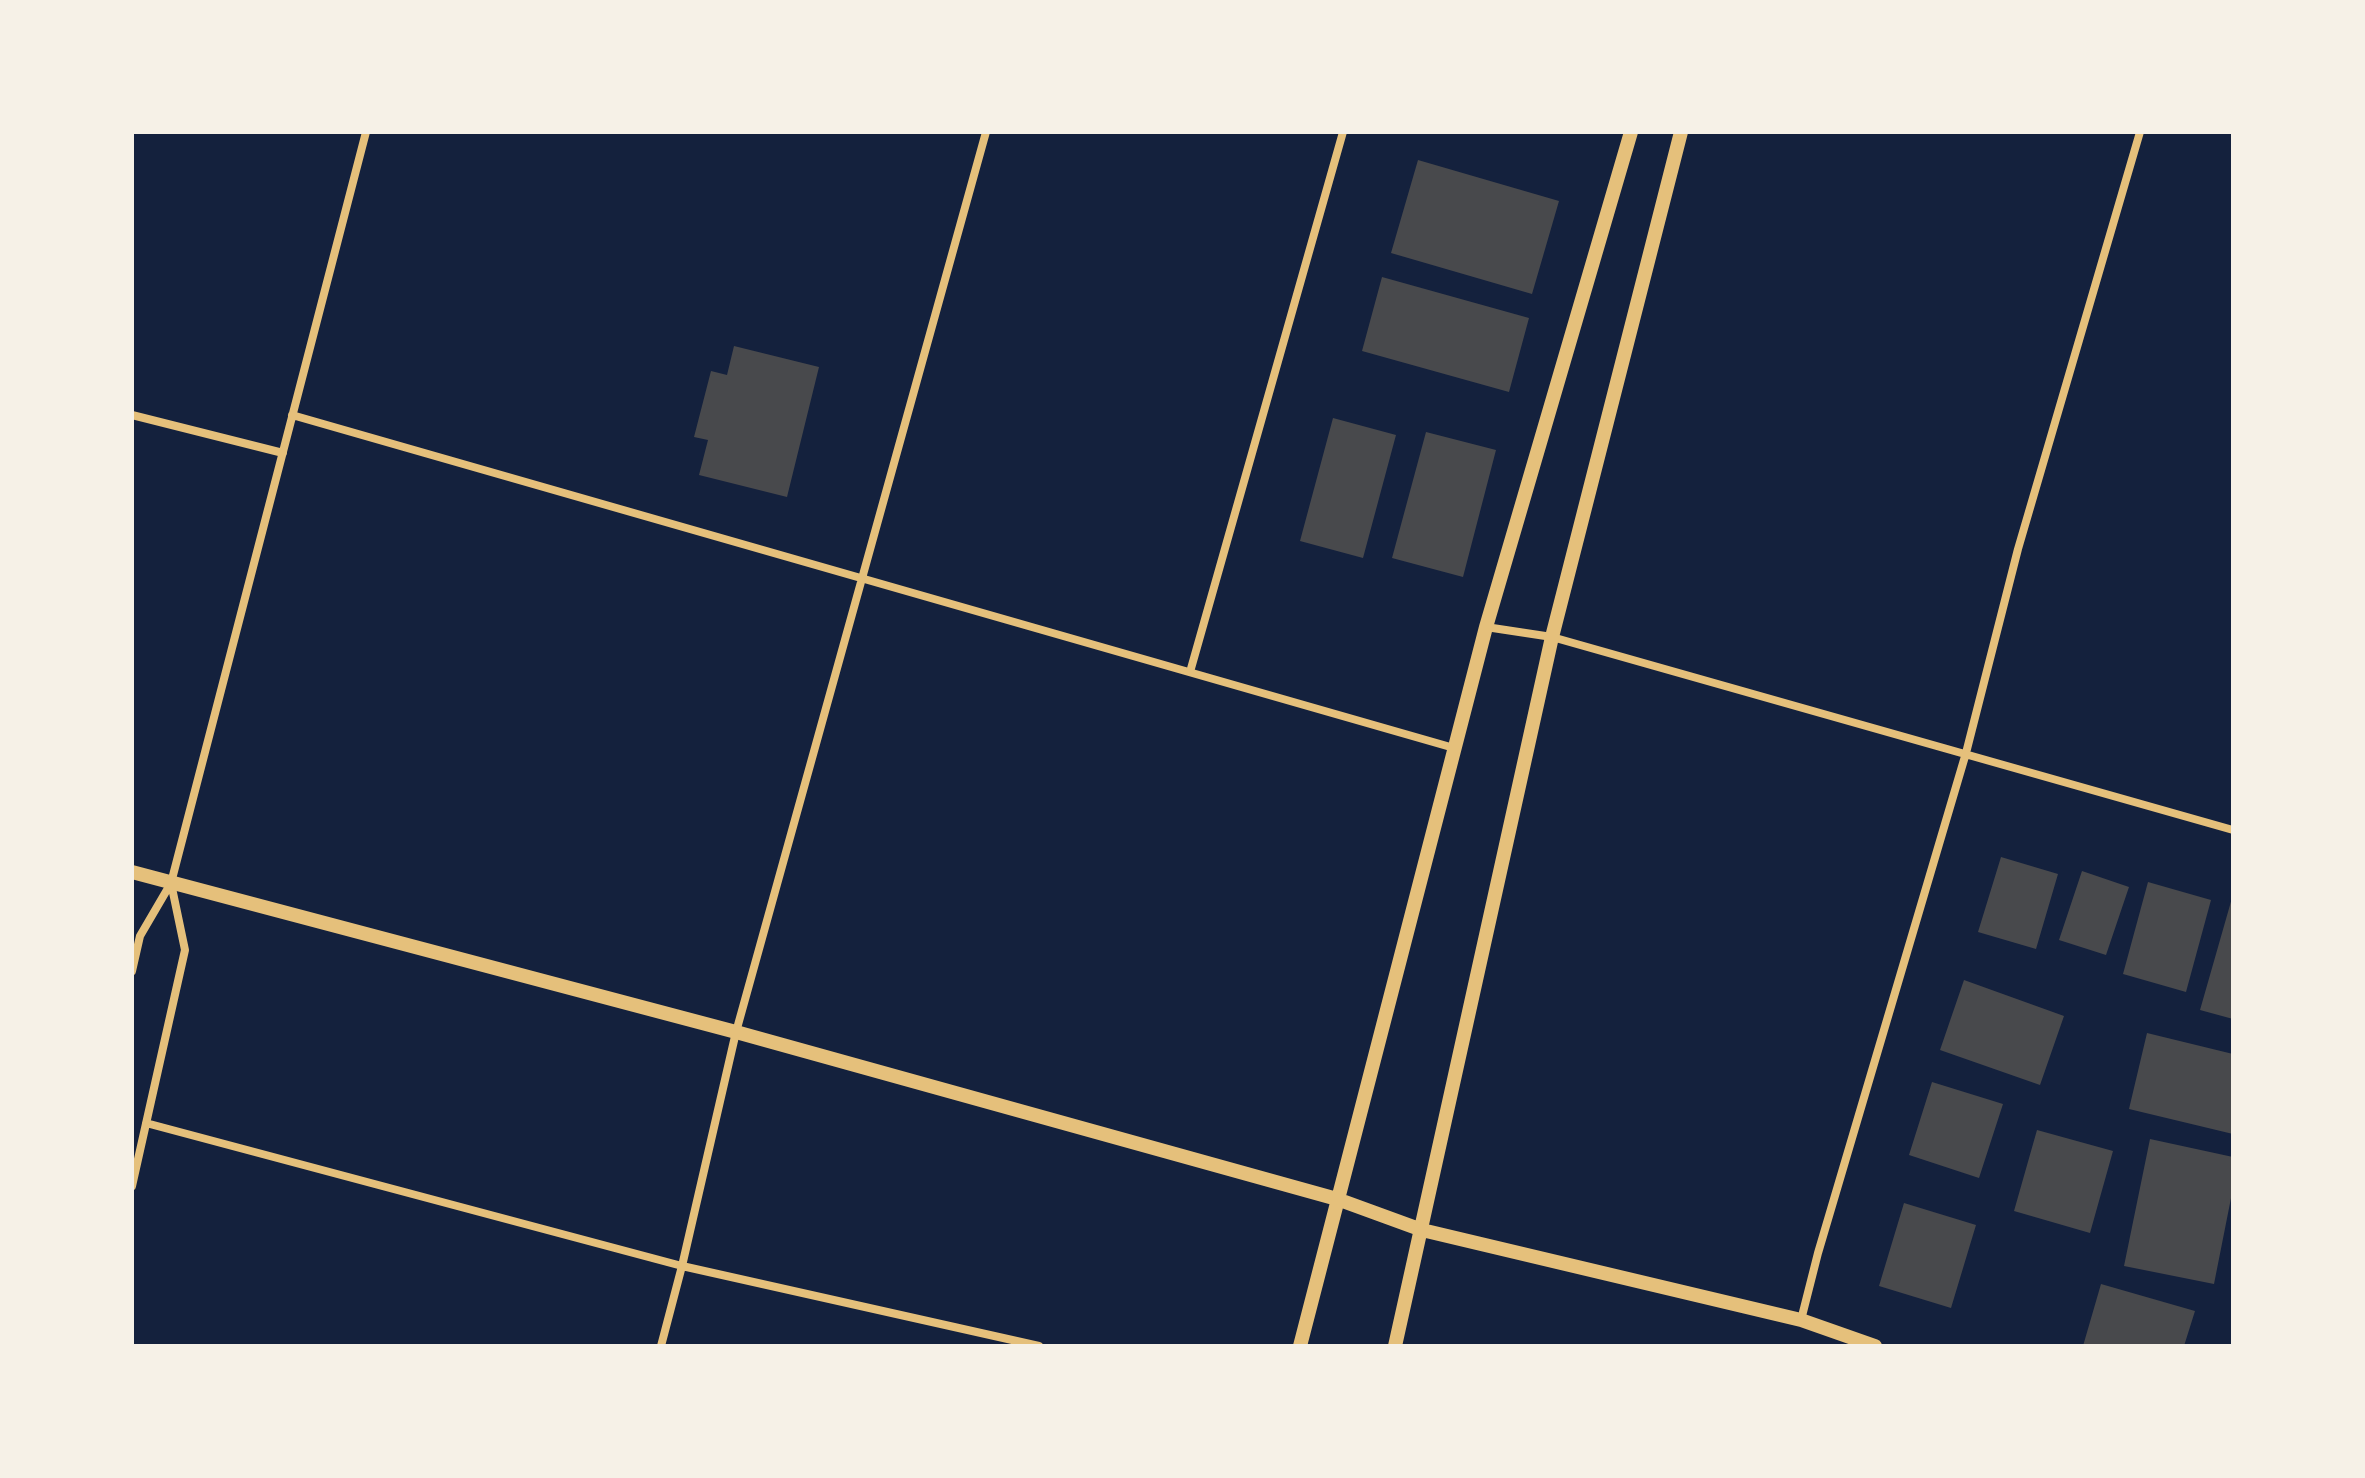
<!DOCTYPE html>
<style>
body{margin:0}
#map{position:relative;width:2365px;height:1478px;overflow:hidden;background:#14213d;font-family:"Exo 2",sans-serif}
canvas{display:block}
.frame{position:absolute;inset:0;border:134px solid #f6f1e7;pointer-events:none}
</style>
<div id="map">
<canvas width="2365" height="1478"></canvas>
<div class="frame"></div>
</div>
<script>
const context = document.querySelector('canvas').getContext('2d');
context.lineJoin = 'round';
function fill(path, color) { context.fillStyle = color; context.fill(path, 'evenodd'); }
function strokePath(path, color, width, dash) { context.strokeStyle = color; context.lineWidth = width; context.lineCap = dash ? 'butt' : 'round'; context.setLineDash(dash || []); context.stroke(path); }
fill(new Path2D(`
 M1418 160 1559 201 1532 294 1391 253Z
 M1382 277 1529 318 1509 392 1362 351Z
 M734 346 819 367 787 497 699 475 708 440 694 437 711 371 727 375Z
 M1333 418 1396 435 1363 558 1300 541Z
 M1426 432 1496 450 1463 577 1392 558Z
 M2001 857 2058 874 2036 949 1978 932Z
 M2082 871 2129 887 2106 955 2059 940Z
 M2148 882 2211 900 2186 992 2123 974Z
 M2232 898H2233V1019L2200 1010Z
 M1964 980 2064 1016 2040 1085 1940 1050Z
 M2147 1033 2233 1054V1134L2129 1109Z
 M1932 1082 2003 1104 1979 1178 1909 1155Z
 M2037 1130 2113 1151 2090 1233 2014 1211Z
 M2150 1139 2233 1157V1188L2214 1284 2124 1266Z
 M1904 1203 1976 1225 1951 1308 1879 1286Z
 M2101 1284 2195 1311 2184 1346H2083Z`), '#48494c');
strokePath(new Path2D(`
 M132 415 283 453
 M292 415 1454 748
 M1486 627 1552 637 2233 830
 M1190 672 1343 132
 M171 883 366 132
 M132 971 140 936 171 883 185 950 132 1186
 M146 1123 682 1266 1039 1346
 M1801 1320 1818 1253 1966 753 2018 549 2140 132
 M661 1346 682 1266 736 1032 986 132`), '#e5c07b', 8);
strokePath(new Path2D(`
 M132 872 736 1032 1337 1199 1422 1230 1801 1320 1875 1346
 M1300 1346 1486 627 1631 132
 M1395 1346 1552 637 1681 132`), '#e5c07b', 14);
</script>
